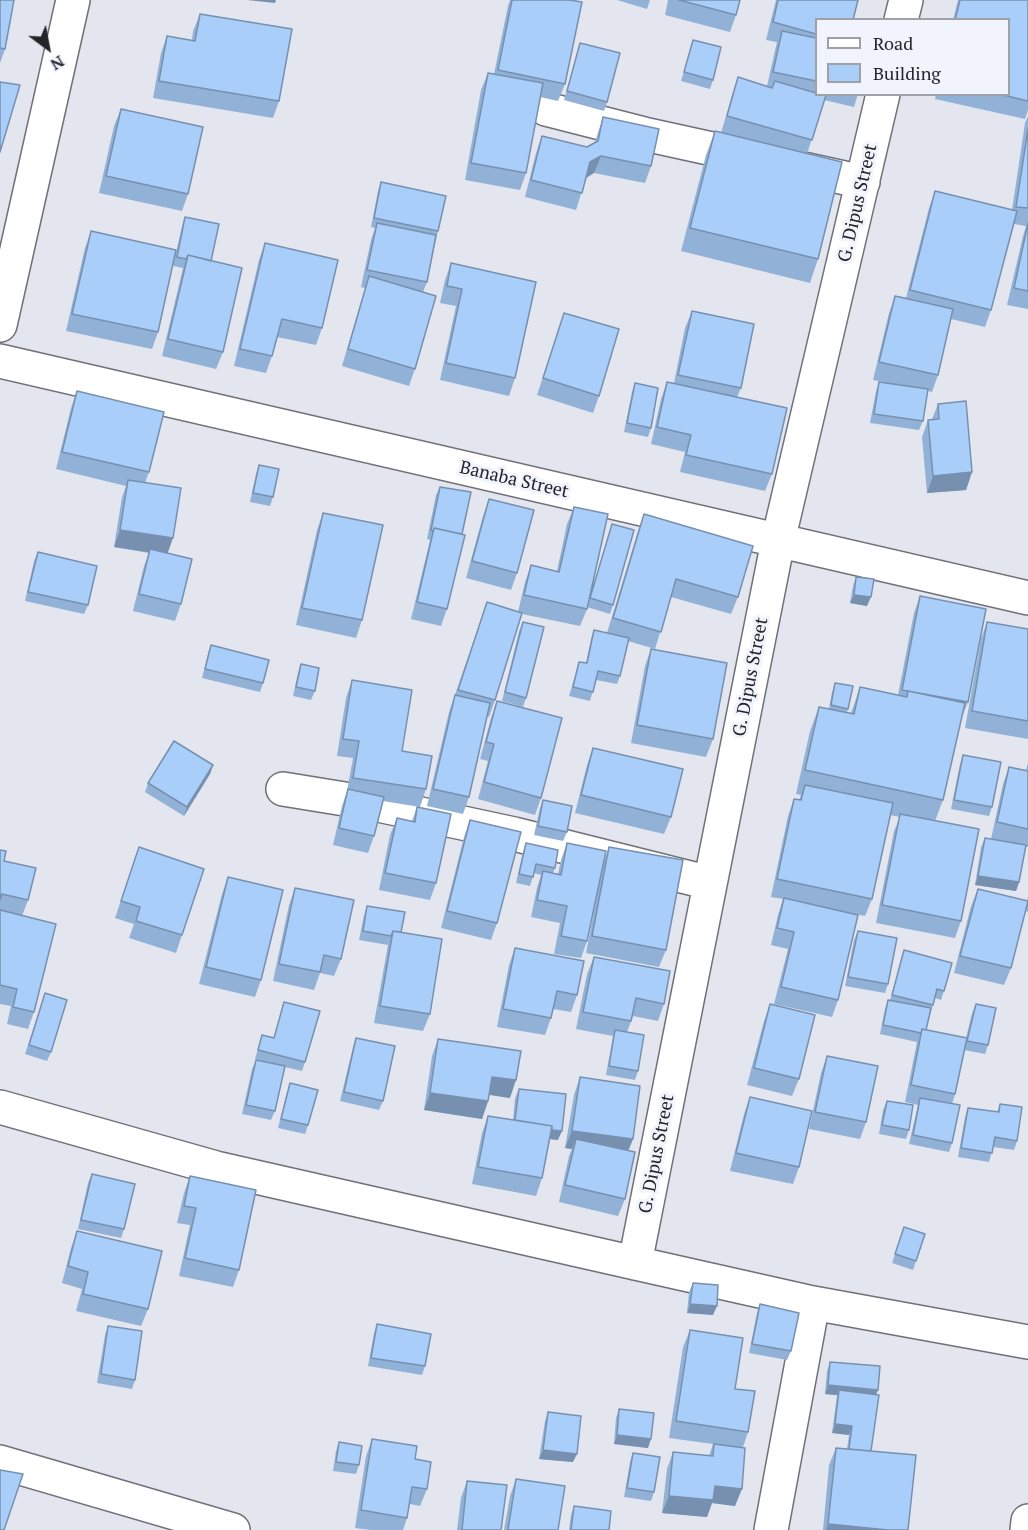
<!DOCTYPE html>
<style>
body{margin:0}
#map{position:relative;width:1028px;height:1530px;overflow:hidden;background:#e4e6ef;font-family:"PT Serif",serif}
canvas{display:block}
.legend{position:absolute;left:815px;top:18px;width:195px;height:78px;box-sizing:border-box;background:#f1f3fd;border:2px solid #9fa1a8;margin:0;padding:8px 10px;list-style:none;font-size:18px;color:#242528}
.legend li{display:flex;align-items:center;gap:12px;height:30px}
.legend b{width:30px;border:2px solid #9fa1a8}
.north{position:absolute;left:18px;top:18px;width:60px;height:60px;-webkit-text-stroke:4px #f1f3fd;paint-order:stroke;rotate:148deg;font-size:16px;font-weight:700;line-height:24px;text-align:center;color:#242528}
.north::after{content:'';display:block;margin:auto;width:21px;height:27px;background:#242528;clip-path:polygon(50% 0,100% 100%,50% 72%,0 100%)}
</style>
<div id="map">
<canvas width="1028" height="1530"></canvas>
<ul class="legend">
<li><b style="height:8px;background:#fff"></b>Road</li>
<li><b style="height:16px;background:#aacefa"></b>Building</li>
</ul>
<div class="north">N</div>
</div>
<script>
const context = document.querySelector('canvas').getContext('2d');
context.lineJoin = 'round';
function strokePath(path, color, width, dash) { context.strokeStyle = color; context.lineWidth = width; context.lineCap = dash ? 'butt' : 'round'; context.setLineDash(dash || []); context.stroke(path); }
function fill(path, color) { context.fillStyle = color; context.fill(path, 'evenodd'); }
function write(font, color, halo, rows, align = 'center') {
  context.font = font + ' "PT Serif",serif'; context.lineWidth = 6; context.setLineDash([]); context.textBaseline = 'middle'; context.strokeStyle = halo; context.fillStyle = color; for (const [text, x, y, turn = 0] of rows) {
    context.save(); context.translate(x, y); context.rotate((+turn || 0) * Math.PI / 180); context.textAlign = isNaN(turn) ? turn : align; if (halo) context.strokeText(text, 0, 0); context.fillText(text, 0, 0); context.restore();
  }
}
const minor = new Path2D(`
 M901 20 906 0
 M546 109 644 134 863 182
 M0 325 73 0
 M0 361 1028 598
 M283 789 369 803 514 834 710 883
 M0 1107 216 1168 635 1263 813 1303 1028 1342
 M635 1263 778 541 883 94
 M0 1462 233 1530
 M771 1530 813 1303
 M1027 1530 1028 1521`);
strokePath(minor, '#6f7079', 36);
strokePath(minor, '#fff', 33);
fill(new Path2D(`
 M0 0 5 49 0 63Z
 M510 0H569L565 84 558 101 540 97 526 173 520 190 465 180 481 90 488 73 494 74 508 6Z
 M617 0H650L647 9Z
 M668 0H740L736 15 730 32 665 15Z
 M776 0H858L816 20V94H858L854 107 824 100 807 154 818 259 810 283 681 251 706 155 715 131 721 133 732 95 738 77 767 86 777 42 766 40Z
 M958 0H1028V110L1025 119 935 99 936 94H1008V20H953Z
 M200 14 279 101 273 118 153 98 161 53 167 36 192 40 193 31Z
 M693 40 713 80 710 89 681 81Z
 M580 43 607 102 604 111 564 100Z
 M121 109 188 194 182 211 99 193 114 126Z
 M1028 116V309L1007 305 1023 236 1026 226 1014 224 991 310 985 327 951 319 938 375 932 392 928 391 923 421 919 430 870 423 876 391 879 382 893 384 873 380 889 313 895 296 906 298 929 208 935 191 1012 210 1025 123Z
 M603 117 651 166 645 183 594 173 586 178 576 210 525 197 536 153 542 136 587 147 595 142Z
 M381 182 438 231 427 282 423 292 415 369 409 386 342 366 365 288 361 287 371 240 375 228 371 227 378 191Z
 M185 217 211 261 223 352 216 369 162 356 183 268 173 266 182 226Z
 M91 231 158 332 152 349 66 331 85 248Z
 M265 243 322 328 316 345 277 337 272 356 266 373 234 366 259 260Z
 M451 263 515 378 509 396 440 380 456 306 440 303 445 280Z
 M692 311 741 388 737 397 772 474 765 491 680 472 685 452 651 444 661 399 667 382 674 383 685 328Z
 M564 313 599 396 593 413 537 395Z
 M635 383 651 428 648 437 624 432 632 392Z
 M77 391 149 472 145 483 168 553 181 604 175 621 133 611 144 566 149 553 114 547 122 497 126 486 56 469 71 408Z
 M938 404 972 472 966 490 927 493 922 437 928 420 932 419Z
 M259 465 273 497 270 506 250 502 256 474Z
 M440 487 447 609 441 626 411 619 430 540 427 539 436 495Z
 M489 499 517 573 511 590 466 578 483 516Z
 M574 507 587 609 580 626 522 614 495 700 489 717 487 716 469 797 463 814 427 806 449 712 487 602 518 612 525 582 531 565 557 571 567 524Z
 M323 513 362 620 356 638 296 625 317 530Z
 M644 514 738 597 731 614 671 597 655 649 628 641 620 676 617 684 596 680 590 701 569 696 579 662 586 663 591 639 594 630 607 633 638 531Z
 M612 524 613 605 610 614 587 607Z
 M38 552 88 605 84 614 25 601 34 561Z
 M856 577 867 606 850 603 853 586Z
 M920 596 968 702 961 719 943 800 935 821 961 921 955 938 876 923 894 831 900 817 890 815 872 899 865 916 829 909 838 1000 832 1017 774 1004 788 949 771 945 778 915 783 899 771 897 788 816 794 799 799 800 801 795 796 794 810 731 819 707 829 709 832 692 835 683 848 709 847 712 851 713 860 687 898 695 914 613Z
 M523 622 526 698 523 707 502 701 519 631Z
 M987 622 1028 629V739L965 728 981 639Z
 M211 645 263 683 260 692 202 678 208 654Z
 M651 649 713 739 706 757 631 743 645 666Z
 M301 664 315 691 311 700 293 696 298 673Z
 M352 680 402 751 426 789 420 807 383 801 374 836 368 853 333 845 342 806 347 791 353 758 337 756 346 698Z
 M497 701 541 798 535 815 478 799 488 761 480 759 491 718Z
 M593 748 671 817 664 834 575 813 587 765Z
 M963 755 992 807 989 816 951 809 960 764Z
 M1028 763V847H1026L1019 882 1016 891 975 885 981 847 985 838 991 839 1003 784 1009 767 1026 770Z
 M213 765 210 774 184 816 145 792 148 783Z
 M543 800 567 832 563 841 534 835 540 808Z
 M417 807 436 883 430 900 379 890 390 835 397 818 412 821Z
 M470 820 497 923 491 940 441 928 464 837Z
 M526 843 555 868 553 873 558 874 561 860 567 843 587 941 581 958 554 954 560 923 531 917 537 888 541 875 534 873 530 886 516 883 523 852Z
 M139 847 182 935 176 953 129 938 134 924 115 918Z
 M609 847 666 950 659 967 586 953 603 864Z
 M0 850 4 861 28 900 22 916 34 1012 28 1029 7 1024 11 1006 0 1004Z
 M228 877 261 980 255 997 199 984 222 894Z
 M295 888 341 959 334 976 320 973 314 990 273 981 289 905Z
 M978 889 1027 901 1028 896V912L1026 911 1011 968 1004 985 954 973 971 906Z
 M367 906 401 932 430 1014 423 1031 374 1023 388 945 359 940 364 915Z
 M858 931 888 984 885 993 845 986 854 940Z
 M515 948 577 995 571 1012 553 1009 551 1018 545 1035 497 1027 509 965Z
 M904 950 944 991 941 1000 935 998 926 1030 966 1038 972 1013 976 1004 988 1045 985 1054 964 1050 955 1094 952 1104V1143L949 1152 909 1144 918 1105 905 1102 917 1042 880 1034 885 1009 888 1000H890Z
 M594 957 664 1004 658 1021 633 1016 627 1032 638 1071 635 1080 606 1075 613 1036 576 1029 587 974Z
 M45 993 51 1052 47 1061 25 1054Z
 M284 1002 305 1062 302 1071 285 1067 275 1111 271 1120 242 1114 252 1069 256 1060 271 1063 255 1059 262 1035 274 1038Z
 M770 1004 799 1079 792 1096 747 1085 764 1021Z
 M356 1038 383 1101 379 1110 340 1101 353 1047Z
 M438 1039 510 1098 489 1095 488 1101 482 1119 424 1110 432 1056Z
 M827 1056 866 1122 860 1139 809 1129 821 1073Z
 M580 1077 633 1139 628 1151 625 1199 618 1216 559 1202 569 1156 572 1149 565 1148 574 1095Z
 M290 1083 308 1125 305 1134 278 1128 287 1092Z
 M519 1089 558 1140 550 1139 542 1178 536 1196 472 1184 482 1133 488 1116 513 1120 515 1098Z
 M750 1097 799 1167 793 1184 730 1171 744 1114Z
 M887 1101 909 1130 906 1139 879 1134 883 1110Z
 M1000 1104 1017 1141 1014 1150 993 1147 989 1162 958 1157 965 1117 968 1108 997 1112Z
 M92 1174 124 1229 121 1238 78 1229 88 1183Z
 M190 1176 239 1270 233 1287 179 1276 190 1225 177 1223 184 1193Z
 M904 1227 925 1234 913 1270 892 1263Z
 M77 1231 148 1309 141 1326 76 1311 82 1289 62 1283 71 1248Z
 M693 1283 713 1315 687 1313 689 1292Z
 M760 1304 791 1351 787 1360 749 1353 757 1313Z
 M377 1324 425 1366 422 1375 368 1366 374 1333Z
 M108 1326 135 1380 132 1389 97 1383 105 1335Z
 M690 1330 735 1389 748 1432 743 1447 735 1506 712 1503 707 1517 662 1513 667 1469 673 1452 709 1456 713 1444 669 1438 683 1347Z
 M830 1362 878 1390 876 1394 871 1451 908 1530H823L829 1465 836 1448 847 1449 849 1435 832 1433 837 1395 825 1394 827 1371Z
 M619 1409 648 1448 614 1444 616 1418Z
 M548 1412 573 1462 539 1459 545 1421Z
 M372 1439 415 1459 427 1489 420 1506 410 1504 407 1518 403 1530H371L355 1528 366 1456Z
 M339 1442 359 1465 356 1474 333 1471 336 1451Z
 M633 1453 654 1492 651 1501 624 1497 630 1462Z
 M516 1479 558 1530H504L510 1496Z
 M467 1481 501 1530H457L461 1498Z
 M574 1506 609 1530H569L571 1515Z`), '#92b1d7');
fill(new Path2D(`
 M247 0H276L275 3Z
 M601 156 594 173 584 179 590 162Z
 M972 472 966 490 927 493 933 476Z
 M120 530 173 538 167 555 114 547Z
 M854 595 871 597 867 606 850 603Z
 M213 765 210 774 184 816 187 807Z
 M978 876 1019 882 1016 891 975 885Z
 M492 1077 516 1080 510 1098 485 1094Z
 M430 1093 488 1101 482 1119 424 1110Z
 M515 1126 562 1131 558 1140 511 1134Z
 M572 1131 633 1139 626 1156 576 1139 572 1149 565 1148Z
 M690 1304 717 1306 713 1315 687 1313Z
 M828 1385 878 1390 874 1399 839 1390 837 1395 825 1394Z
 M835 1424 852 1426 849 1435 832 1433Z
 M617 1435 651 1439 648 1448 614 1444Z
 M543 1450 577 1454 573 1462 539 1459Z
 M715 1486 742 1489 735 1506 712 1503 707 1517 662 1513 669 1496Z
 M828 1524 888 1530H826Z`), '#7790af');
const building = new Path2D(`
 M0 0H14L5 49 0 48Z
 M512 0H569L582 2 565 84 498 70Z
 M679 0H740L736 15Z
 M778 0H858L853 20H816V34L773 22Z
 M960 0H1028V101L999 94H1008V20H955Z
 M200 14 292 29 279 101 159 81 167 36 195 41Z
 M782 31 816 38V81L773 72Z
 M693 40 721 47 713 80 684 72Z
 M580 43 620 53 607 102 567 91Z
 M488 73 543 83 526 173 471 163Z
 M738 77 772 88 775 81 816 93V94L826 95 812 140 727 116Z
 M0 82 20 85 0 152Z
 M121 109 203 127 188 194 106 176Z
 M603 117 659 129 651 166 601 156 590 162 582 193 531 180 542 136 587 147 598 141Z
 M1028 129V208L1016 207Z
 M715 131 842 162 818 259 690 228Z
 M381 182 446 196 438 231 374 218Z
 M935 191 1017 211 991 310 910 290Z
 M185 217 219 224 211 261 188 255 186 259 177 257Z
 M377 223 436 235 427 282 367 270Z
 M1028 223V291L1014 288Z
 M91 231 176 250 158 332 72 314Z
 M265 243 338 260 322 328 282 319 272 356 240 349Z
 M188 255 242 268 223 352 168 339Z
 M451 263 536 282 515 378 446 363 462 289 447 286Z
 M369 276 436 296 415 369 348 349Z
 M895 296 953 309 938 375 879 362Z
 M692 311 754 324 741 388 678 375Z
 M564 313 619 329 599 396 543 378Z
 M667 382 787 408 772 474 686 455 691 435 657 427Z
 M879 382 928 389 923 421 874 414Z
 M635 383 658 388 651 428 627 423Z
 M77 391 164 412 149 472 62 452Z
 M966 401 972 472 933 476 928 420 939 419 938 404Z
 M259 465 279 469 273 497 253 493Z
 M128 480 181 488 173 538 120 530Z
 M440 487 471 492 462 534 434 528 433 531 431 530Z
 M489 499 534 510 517 573 472 561Z
 M574 507 608 514 587 609 524 595 531 565 559 572Z
 M323 513 383 525 362 620 302 608Z
 M644 514 753 546 738 597 676 579 661 632 613 618Z
 M612 524 634 530 613 605 590 598Z
 M434 528 465 535 447 609 417 602Z
 M150 549 192 559 181 604 139 594Z
 M38 552 97 566 88 605 28 592Z
 M856 577 874 579 871 597 854 595Z
 M920 596 986 609 968 702 902 690Z
 M487 602 522 613 495 700 458 690Z
 M523 622 544 627 526 698 505 692Z
 M987 622 1028 629V721L972 711Z
 M594 630 629 638 620 676 598 671 593 692 573 687 579 662 587 663Z
 M211 645 269 660 263 683 205 669Z
 M651 649 727 663 713 739 637 725Z
 M301 664 319 668 315 691 296 687Z
 M352 680 412 690 402 751 432 756 426 789 353 778 359 741 343 739Z
 M835 683 853 686 848 709 831 705Z
 M860 687 907 697 908 691 965 703 943 800 805 770 819 707 854 714Z
 M455 695 490 703 469 797 433 789Z
 M497 701 562 718 541 798 484 782 494 744 486 742Z
 M174 741 213 765 187 807 148 783Z
 M593 748 683 769 671 817 581 795Z
 M963 755 1001 762 992 807 954 800Z
 M1009 767 1028 771V829L997 822Z
 M805 785 893 803 872 899 777 879 794 799 801 800Z
 M348 789 384 797 374 836 339 828Z
 M543 800 572 806 567 832 538 826Z
 M417 807 451 814 436 883 385 873 397 818 415 822Z
 M900 814 979 829 961 921 882 905Z
 M470 820 521 832 497 923 447 911Z
 M985 838 1026 845 1019 882 978 876Z
 M526 843 558 850 555 868 536 864 533 877 519 874Z
 M567 843 606 851 587 941 561 936 567 906 537 900 543 871 561 875Z
 M139 847 204 869 182 935 136 921 140 907 121 901Z
 M609 847 683 860 666 950 592 936Z
 M0 850 6 851 4 861 36 868 28 900 2 894 0 900Z
 M228 877 283 890 261 980 206 967Z
 M295 888 354 900 341 959 324 955 320 972 279 964Z
 M978 889 1028 901 1011 968 960 956Z
 M784 898 858 915 838 1000 781 987 794 932 777 928Z
 M367 906 405 912 401 932 393 931 391 936 363 931Z
 M0 910 56 924 34 1012 13 1007 17 989 0 985Z
 M393 931 442 939 430 1014 380 1006Z
 M858 931 897 938 888 984 848 977Z
 M515 948 584 961 577 995 557 991 551 1018 503 1009Z
 M904 950 952 963 944 991 937 989 933 1005 892 995Z
 M594 957 670 971 664 1004 636 998 631 1021 583 1012Z
 M45 993 67 1000 51 1052 29 1045Z
 M888 1000 931 1008 926 1030 922 1029 921 1033 883 1025Z
 M284 1002 320 1011 305 1062 258 1050 262 1035 274 1038Z
 M770 1004 815 1015 799 1079 754 1068Z
 M976 1004 996 1008 988 1045 967 1041Z
 M922 1029 967 1038 955 1094 911 1085Z
 M615 1030 644 1035 638 1071 609 1066Z
 M356 1038 395 1046 383 1101 344 1092Z
 M438 1039 521 1051 516 1080 492 1077 488 1101 430 1093Z
 M827 1056 878 1066 866 1122 815 1112Z
 M256 1060 285 1066 275 1111 246 1105Z
 M580 1077 640 1086 633 1139 572 1131Z
 M290 1083 318 1090 308 1125 281 1119Z
 M519 1089 566 1094 562 1131 552 1130V1126L515 1120Z
 M750 1097 812 1111 799 1167 736 1153Z
 M920 1098 960 1105 952 1143 913 1135Z
 M887 1101 913 1105 909 1130 882 1125Z
 M1000 1104 1022 1107 1017 1141 995 1137 992 1153 961 1148 968 1108 999 1112Z
 M488 1116 552 1126 542 1178 478 1167Z
 M576 1139 635 1152 625 1199 565 1185Z
 M92 1174 135 1184 124 1229 81 1220Z
 M190 1176 256 1190 239 1270 185 1258 196 1208 184 1206Z
 M904 1227 925 1234 916 1261 895 1254Z
 M77 1231 162 1251 148 1309 83 1294 88 1272 68 1266Z
 M693 1283 718 1285 717 1306 690 1304Z
 M760 1304 799 1313 791 1351 752 1344Z
 M377 1324 431 1334 425 1366 371 1358Z
 M108 1326 142 1331 135 1380 101 1374Z
 M690 1330 743 1338 735 1389 755 1391 748 1432 676 1421Z
 M830 1362 880 1366 878 1390 828 1385Z
 M839 1390 879 1395 871 1451 849 1449 852 1426 835 1424Z
 M619 1409 654 1413 651 1439 617 1435Z
 M548 1412 581 1416 577 1454 543 1450Z
 M372 1439 417 1446 415 1459 431 1462 427 1489 412 1487 407 1518 361 1510Z
 M339 1442 362 1446 359 1465 336 1462Z
 M714 1444 745 1448 742 1489 715 1486 713 1500 669 1496 673 1452 713 1456Z
 M836 1448 916 1455 908 1530H888L828 1524Z
 M633 1453 660 1457 654 1492 627 1488Z
 M0 1470 23 1474 4 1530H0Z
 M516 1479 565 1486 558 1530H508Z
 M467 1481 507 1485 501 1530H462Z
 M574 1506 611 1511 609 1530H571Z`);
fill(building, '#aacefa');
strokePath(building, '#7790af', 1.5);
write('18px', '#242528', '#f1f3fd', [
 ["G. Dipus Street",858,203,-77],
 ["Banaba Street",514,480,13],
 ["G. Dipus Street",751,677,-79],
 ["G. Dipus Street",657,1154,-79]
]);
</script>
